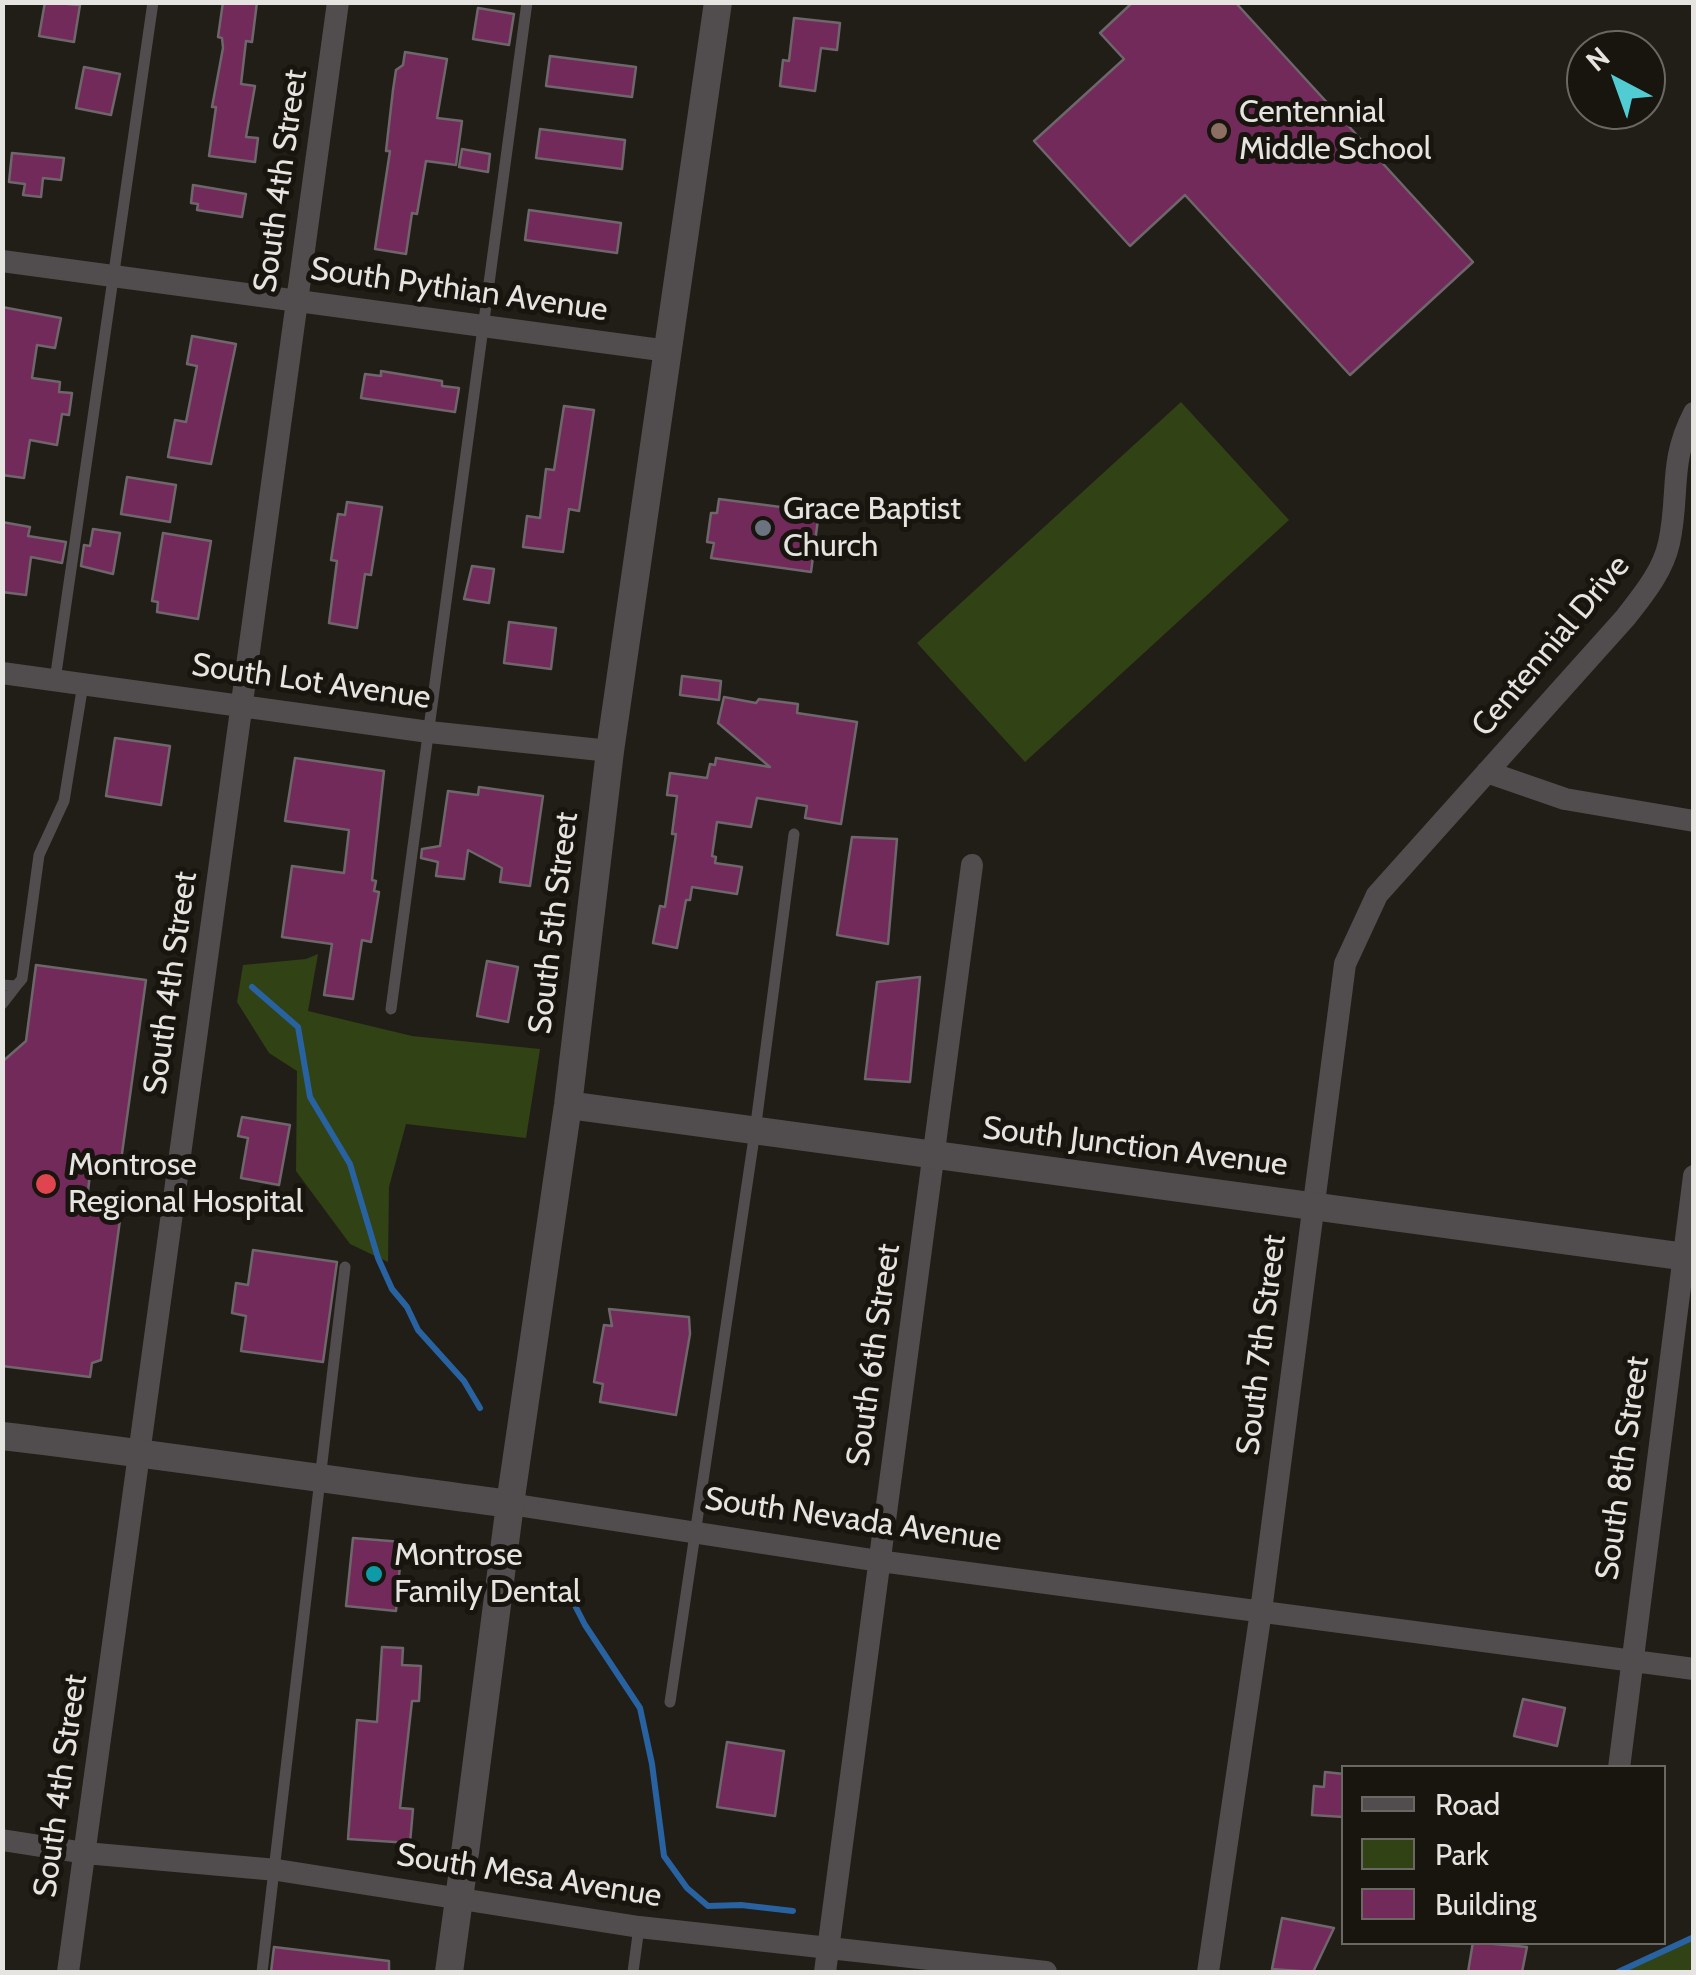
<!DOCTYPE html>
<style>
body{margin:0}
#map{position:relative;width:1696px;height:1975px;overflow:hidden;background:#211e18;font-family:Cabin,sans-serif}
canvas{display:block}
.frame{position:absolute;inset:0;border:5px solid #e6e4e0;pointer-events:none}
.legend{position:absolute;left:1341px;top:1765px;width:325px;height:180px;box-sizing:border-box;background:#18150f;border:2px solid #6a6863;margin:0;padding:12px 18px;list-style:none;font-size:30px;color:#e6e4e0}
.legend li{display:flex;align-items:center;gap:20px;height:50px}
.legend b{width:50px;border:2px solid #6a6863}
.north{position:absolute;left:1566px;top:30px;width:100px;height:100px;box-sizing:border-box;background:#18150f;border:2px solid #6a6863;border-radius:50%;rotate:319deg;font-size:28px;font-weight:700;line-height:40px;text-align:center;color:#e6e4e0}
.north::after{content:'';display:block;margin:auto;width:35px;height:45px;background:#51ccd2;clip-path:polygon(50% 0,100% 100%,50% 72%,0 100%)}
</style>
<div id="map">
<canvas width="1696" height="1975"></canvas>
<div class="frame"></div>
<ul class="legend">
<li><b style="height:12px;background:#514d4e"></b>Road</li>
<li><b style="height:28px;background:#314215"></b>Park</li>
<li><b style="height:28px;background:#712a5a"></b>Building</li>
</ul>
<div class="north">N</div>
</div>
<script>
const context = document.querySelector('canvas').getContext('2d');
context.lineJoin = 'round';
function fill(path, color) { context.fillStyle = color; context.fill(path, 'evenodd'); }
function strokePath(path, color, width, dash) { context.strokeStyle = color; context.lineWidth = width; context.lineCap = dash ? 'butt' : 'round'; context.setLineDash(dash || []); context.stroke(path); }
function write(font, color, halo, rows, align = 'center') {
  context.font = font + ' Cabin,sans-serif'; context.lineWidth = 10; context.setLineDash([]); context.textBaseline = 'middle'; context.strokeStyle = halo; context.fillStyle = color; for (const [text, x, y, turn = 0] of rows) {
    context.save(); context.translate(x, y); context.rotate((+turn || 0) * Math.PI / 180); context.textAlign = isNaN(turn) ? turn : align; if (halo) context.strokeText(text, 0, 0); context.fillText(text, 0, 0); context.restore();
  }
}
fill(new Path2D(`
 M1181 402 1289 520 1025 762 917 643Z
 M318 954 308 1011 412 1036 540 1049 526 1138 406 1124 389 1187 388 1262 350 1244 296 1171 297 1071 269 1053 237 1002 243 965 306 959Z
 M1693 1937V1972H1618Z`), '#314215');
strokePath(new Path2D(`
 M252 987 298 1027 310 1097 350 1164 378 1258 392 1289 407 1307 418 1330 464 1381 480 1408
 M564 1584 585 1625 640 1708 652 1764 664 1856 687 1888 708 1906 741 1905 793 1911
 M1618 1972 1694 1937`), '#2862a0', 6);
const building = new Path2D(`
 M45 2 80 5 74 42 39 36Z
 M223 2H257L252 42 246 41 241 84 255 86 246 137 258 138 255 162 209 156 216 107H212L223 48 222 38 218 37Z
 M1133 2H1235L1473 262 1350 375 1185 195 1130 246 1034 141 1124 59 1100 33Z
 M478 8 514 14 509 45 473 39Z
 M794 18 840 23 837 50 821 48 815 91 780 86 783 60 789 61Z
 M405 52 447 59 437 118 462 121 456 165 426 161 417 214 412 213 406 254 375 249 390 151H386L393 90 396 70 403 65Z
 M550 56 636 67 632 97 546 86Z
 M84 67 120 74 111 115 76 108Z
 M540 129 625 140 622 169 536 158Z
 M462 149 490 154 488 172 459 167Z
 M12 153 64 158 61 180 43 178 41 197 23 195 25 184 9 182Z
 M193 185 246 194 242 217 197 210 198 204 191 203Z
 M529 210 621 223 617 253 525 240Z
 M2 307 61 318 55 348 37 345 32 378 60 382 59 392 72 393 69 415 62 414 57 445 30 440 24 478 2 475Z
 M192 336 236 344 211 464 168 457 175 420 186 422 197 366 187 364Z
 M381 371 442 381V386L459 388 455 412 361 398 365 374 381 376Z
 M564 406 594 410 579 511 569 509 563 552 523 547 527 516 540 518 546 469 554 470Z
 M127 477 176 485 170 522 121 514Z
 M719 499 819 512 811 572 711 558 714 543 707 542 711 513H717Z
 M347 502 382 507 371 575 365 574 357 628 329 623 337 561 331 560 338 514 345 515Z
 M2 522 30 527 28 536 66 542 62 563 31 557 26 595 2 592Z
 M93 529 120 533 113 574 81 566 84 545 90 546Z
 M163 533 211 541 198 619 157 612 158 602 152 601Z
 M472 566 494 569 489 603 464 599Z
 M509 622 556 628 551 669 504 663Z
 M682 676 721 681 719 700 680 695Z
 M724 697 756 703 759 699 798 704 797 713 857 722 841 824 805 818 807 806 757 798 751 827 717 822 712 856 716 857 715 863 742 867 737 894 692 887 690 900H686L677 948 653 943 660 906 665 907 676 834H672L677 796 667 795 670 773 707 778 710 764 715 765 716 758 770 767 718 723Z
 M115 738 170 746 161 805 106 796Z
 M295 758 384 771 372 880 376 881 374 891 379 892 371 942 362 940 353 999 324 995 332 944 282 937 292 866 344 873 349 830 285 821Z
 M479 787 543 796 530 886 500 882 502 868 468 850 464 879 436 876 438 862 421 858 422 849 440 846 448 791 478 795Z
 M852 837 897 839 888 944 837 935Z
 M487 961 518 967 508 1022 477 1016Z
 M36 965 146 980 120 1168 91 1165 87 1200 122 1205 101 1360 92 1363 90 1377 2 1366V1062L26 1041Z
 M920 977 910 1082 865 1079 877 982Z
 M242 1117 290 1125 279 1185 241 1178 248 1138 238 1136Z
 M253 1250 337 1262 323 1362 241 1351 246 1316 232 1313 236 1283 248 1285Z
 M609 1309 689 1317 690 1334 676 1415 600 1402 603 1384 594 1382 604 1325 612 1326Z
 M353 1538 402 1542 396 1611 346 1606Z
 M382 1647 403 1648 402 1665 421 1666 419 1701H412L400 1808 413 1809 410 1843 348 1839 357 1720 377 1722Z
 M1523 1699 1565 1708 1557 1746 1514 1736Z
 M727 1742 784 1751 775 1816 717 1807Z
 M1325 1772 1344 1774V1817L1312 1815 1314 1786 1324 1787Z
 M1282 1918 1334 1928 1313 1972 1272 1969Z
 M1473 1942 1527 1947 1522 1972H1468Z
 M274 1947 389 1961V1972H271Z`);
fill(building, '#712a5a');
strokePath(building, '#6e666a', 2.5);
strokePath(new Path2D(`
 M55 680 153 2
 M2 985 16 986 22 979 39 855 64 801 83 684
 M2 1004 16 986
 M391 1009 527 2
 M670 1702 755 1131 794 834
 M262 1972 345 1267
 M633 1972 639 1927`), '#514d4e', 11);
strokePath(new Path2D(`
 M2 261 668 351
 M2 673 429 732 610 751
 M1487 772 1565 799 1694 821
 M510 1504 879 1561 1694 1669
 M1619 1768 1694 1176
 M2 1840 85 1853 277 1870 639 1927 1046 1972
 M68 1972 338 2
 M825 1972 972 865
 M1208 1972 1261 1611 1345 964 1377 895 1626 617C1643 595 1663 571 1669 543 1680 493 1668 463 1694 413`), '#514d4e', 22);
strokePath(new Path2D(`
 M568 1105 1694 1258
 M2 1436C172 1456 341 1482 510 1504
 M465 1853 510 1504 568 1105 610 751 718 2
 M449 1972 462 1877`), '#514d4e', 28);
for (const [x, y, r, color] of [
 [1219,131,10,"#8d6e63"],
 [763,528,10,"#6b7280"],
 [46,1184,12,"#e0444e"],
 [374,1574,10,"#0f9aa8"]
]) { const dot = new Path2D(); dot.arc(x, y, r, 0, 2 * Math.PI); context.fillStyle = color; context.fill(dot); strokePath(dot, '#18150f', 4); }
write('32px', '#e6e4e0', '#18150f', [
 ["Centennial",1239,113],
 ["Middle School",1239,150],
 ["Grace Baptist",783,510],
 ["Church",783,547],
 ["Montrose",68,1166],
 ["Regional Hospital",68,1203],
 ["Montrose",394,1556],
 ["Family Dental",394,1593]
], 'left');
write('32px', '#e6e4e0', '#18150f', [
 ["South 4th Street",281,181,-82],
 ["South Pythian Avenue",459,290,8],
 ["Centennial Drive",1551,646,-50],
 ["South Lot Avenue",311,682,8],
 ["South 5th Street",554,923,-83],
 ["South 4th Street",171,983,-82],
 ["South Junction Avenue",1135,1147,7],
 ["South 7th Street",1262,1345,-83],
 ["South 6th Street",874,1355,-82],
 ["South 8th Street",1623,1468,-82],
 ["South Nevada Avenue",853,1520,8],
 ["South 4th Street",61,1786,-82],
 ["South Mesa Avenue",529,1876,9]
]);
</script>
